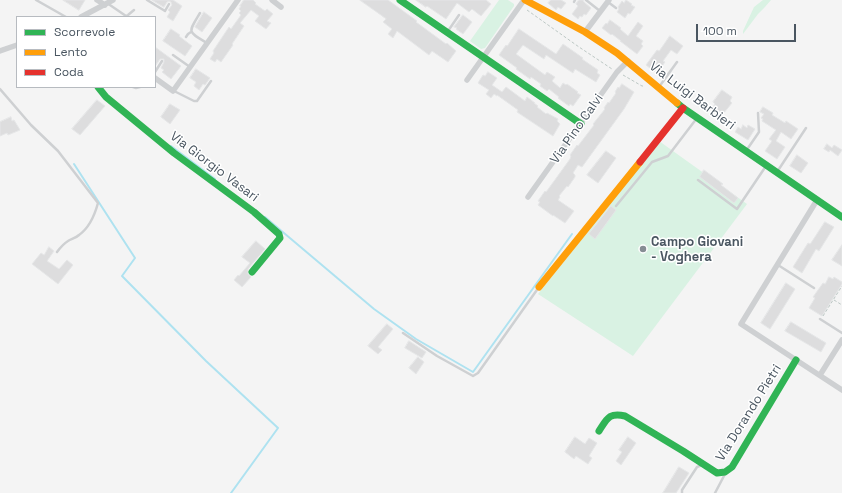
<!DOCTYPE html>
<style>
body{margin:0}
#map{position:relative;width:842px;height:493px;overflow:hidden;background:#f4f4f4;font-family:"Space Grotesk",sans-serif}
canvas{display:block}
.legend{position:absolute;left:16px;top:16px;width:140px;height:72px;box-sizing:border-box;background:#fff;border:1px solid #b7bbc0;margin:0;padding:5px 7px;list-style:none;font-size:12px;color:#4a5661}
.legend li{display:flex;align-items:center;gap:8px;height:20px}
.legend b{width:20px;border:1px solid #b7bbc0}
.scale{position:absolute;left:696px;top:24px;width:100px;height:18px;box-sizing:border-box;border:2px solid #4a5661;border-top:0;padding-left:5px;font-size:12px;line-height:14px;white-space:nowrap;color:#4a5661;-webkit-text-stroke:3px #fff;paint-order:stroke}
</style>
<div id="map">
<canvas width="842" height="493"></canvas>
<ul class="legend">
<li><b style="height:5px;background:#30b455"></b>Scorrevole</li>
<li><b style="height:5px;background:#ff9f0a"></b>Lento</li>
<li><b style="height:5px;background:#e5322d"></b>Coda</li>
</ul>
<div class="scale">100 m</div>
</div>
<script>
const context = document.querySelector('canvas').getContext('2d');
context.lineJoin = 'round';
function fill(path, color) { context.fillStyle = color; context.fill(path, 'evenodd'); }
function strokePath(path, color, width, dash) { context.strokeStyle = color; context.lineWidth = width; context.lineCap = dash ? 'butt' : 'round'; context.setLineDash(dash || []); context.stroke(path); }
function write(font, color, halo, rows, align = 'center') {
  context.font = font + ' "Space Grotesk",sans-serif'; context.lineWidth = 3; context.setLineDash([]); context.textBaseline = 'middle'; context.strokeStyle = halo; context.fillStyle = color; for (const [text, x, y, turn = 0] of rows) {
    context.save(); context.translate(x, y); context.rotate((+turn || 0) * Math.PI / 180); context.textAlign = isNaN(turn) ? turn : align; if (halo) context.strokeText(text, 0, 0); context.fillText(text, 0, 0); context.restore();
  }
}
fill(new Path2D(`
 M499 0H508L514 4V6L485 48 481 49 470 41Z
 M763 0H771L765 7 758 14 743 34V31L754 7Z
 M659 141 747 204 633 356 538 294Z`), '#d9f2e3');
strokePath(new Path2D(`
 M171 146 215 179
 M74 164 135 258 122 276 206 361 278 428 231 493
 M265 217 374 309 416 339 473 372 572 234`), '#aee2f0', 2);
const building = new Path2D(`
 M63 0H85L79 10Z
 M152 0H173L182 6 173 21 167 17 170 12 168 10 172 5 171 2 169 1 167 2 164 7Z
 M244 0H253L256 3 255 4 265 11 267 9 273 14 267 21 271 23 266 29 255 21 259 16 251 10 240 23 244 26 232 44 233 45 221 62 217 59 215 62 210 59 214 53 213 51 229 27 231 29 241 15 239 13 241 11 239 9 241 6H240Z
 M360 0H388L417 21 416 22 446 44 447 43 456 51 448 62 432 51 429 55 397 31 393 38 388 34 392 29 383 22 386 19Z
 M416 0H486L491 4 481 16 472 9 469 12 457 3 446 19 427 6 426 7Z
 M551 0H561L566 3 561 9 558 7 556 10 548 3Z
 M579 0H583L584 2 591 8 586 15 584 14 582 17 580 16 578 19 572 14 578 6 576 4Z
 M626 0 632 4 631 5 635 7 630 14 628 13 625 18 617 12 619 9 618 7 622 1 624 3Z
 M204 12 212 18 202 32 195 27Z
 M463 15 472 22 463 34 456 29 457 28 454 27Z
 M610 20 621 28 620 29 628 36 638 22 643 26 636 36 643 41 641 44 643 46 637 54 620 41H621L612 34 611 35 602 28 606 23 607 24Z
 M171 29 180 35 179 36 192 46 185 56 163 41Z
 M519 29 556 54 563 44 583 58 582 59 598 70 597 73 600 75 596 82 575 69 573 73 546 55 544 59 523 45 516 54 545 75 547 72 555 77 552 81 560 88 563 83 566 85 567 84 578 92 577 93 581 95 573 106 570 104 569 106 558 98 559 97 549 89 547 91 540 86 541 84 531 77 530 79 516 69 517 68 499 55 506 45 507 46Z
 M670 36 683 46 677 54 671 50 663 61 665 62 660 69 658 68 655 72 646 65 657 50 659 51Z
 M155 47 181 66 171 79 162 72 164 70 161 68 164 62V59H160L156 65 155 64Z
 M196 69 210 78 205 85 203 84 199 90 194 86 196 82 190 78Z
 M488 72 497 78 492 85 502 92 506 87 525 101 527 97 535 103H534L538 106 537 107 546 114 547 113 558 119 557 121 560 124 553 136 517 112 518 110 497 95V96L494 94 491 98 486 94 489 90 478 83 483 75 485 76Z
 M622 84 634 92 624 109 582 167 578 165 573 173 575 175V177L568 187 567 186 559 196 560 197 558 200 574 211 565 223 553 215V216L538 205 540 202 538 201 545 191 546 192 549 188 570 159 571 156 570 155 577 145 578 146 594 125 593 124 605 109 604 108 608 102 609 103 616 93 615 92 618 87 619 88Z
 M722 90 732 97 730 101 732 103 723 114 713 107 715 104 713 102Z
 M97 100 105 106 80 135 72 129Z
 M170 104 180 110 170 124 161 117Z
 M763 107 773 113 772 115 785 123 786 121 798 129 791 139 781 132 776 141 785 147 777 159 765 151 772 141 769 139 776 130 762 121 763 119 761 118 764 114 760 112Z
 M11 117 12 121 14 120 20 130 8 135 7 133 0 136V122Z
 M743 125 747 128 748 125 755 129 748 140 735 132 738 127 741 129Z
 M827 144 832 148 834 145 842 150 838 156 830 150 829 152 824 149Z
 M606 151 616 158 598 183 587 175Z
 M797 155 808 163 801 173 790 166Z
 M704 170 723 184 721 185 738 198 734 203 700 177Z
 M611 206 616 210 595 239 589 234Z
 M825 222 834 227 819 251 816 249 802 273 793 267 808 243 810 244Z
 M256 241 265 249 248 269V274L251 277 242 287 234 280 238 275 239 276 250 263 242 257Z
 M842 245V266L832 260Z
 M49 247 54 251 47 261 59 269 67 260 73 265 58 284 32 264 41 253 44 255Z
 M829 277 833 279 834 277 842 282V284L822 316 809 308 815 298 813 297 823 283 825 284Z
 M786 283 795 289 770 329 761 323Z
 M791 322 826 343 821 352 785 331Z
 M387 324 393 329 378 347 382 350 378 354 368 346Z
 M409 341 426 352 422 358 405 348Z
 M418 357 424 362 416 374 409 368Z
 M575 437 585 444 589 438 597 443 589 456 592 458 588 464 576 456 574 459 565 452Z
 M628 437 636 443 621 465 616 461 622 452 619 450Z
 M679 467 689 473 676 493H663Z`);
fill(building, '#ddddde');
strokePath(building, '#e5e6e7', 1);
strokePath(new Path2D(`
 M527 10 579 47 612 69
 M623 75 642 86H645
 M834 300 842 305
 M823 316 842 286`), '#bcc7c4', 1, [3, 2]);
strokePath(new Path2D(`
 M36 0 66 17
 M147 0 165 11 169 4
 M586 0 600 11
 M574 2 575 0
 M608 2 616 8
 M107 3 126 16 128 15 134 10
 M200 13C188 33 187 31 207 43
 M448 31 459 15
 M186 37 188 34 191 32
 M173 55 190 67
 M155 72 162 61
 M133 87 136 88 140 87
 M659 87 677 62
 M0 89 31 125 58 151 98 203C95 214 89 228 79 235 76 238 71 239 68 241 63 244 60 248 57 252
 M174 91 194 101H197L211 81
 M746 151 759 132 758 113
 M777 172 806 128
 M698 180 737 209 766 166
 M616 206 652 162 668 156 697 118
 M778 265 814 288
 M820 319 842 333
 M403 333 437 356 473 376 478 373 539 287
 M682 493V490L697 467 702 465
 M715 493 725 474`), '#ced0d2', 2.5);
strokePath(new Path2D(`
 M97 0 105 5
 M272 0 281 7
 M81 17 113 0
 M585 32 609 0
 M0 51 17 45
 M155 78 173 91 238 0
 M467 80 524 0
 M528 197 617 72 628 61
 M817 200 741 324 842 390
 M820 375 842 340`), '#ced0d2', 5.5);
strokePath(new Path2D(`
 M400 0 581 124
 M98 87 106 97 174 153 254 212 279 234 280 238 252 272
 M677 103 683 108 842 217
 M599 431C607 419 609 412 625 416L683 451 717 473 725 472 732 467 796 360`), '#30b455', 7);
strokePath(new Path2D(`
 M525 0 585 32 617 53 677 103
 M539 287 640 162`), '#ff9f0a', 7);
strokePath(new Path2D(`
 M640 162 683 108`), '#e5322d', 7);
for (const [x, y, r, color] of [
 [643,249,4,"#868d94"]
]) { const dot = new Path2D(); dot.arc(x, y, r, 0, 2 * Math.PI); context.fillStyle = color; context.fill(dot); strokePath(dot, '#fff', 1.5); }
write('13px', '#4a5661', '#fff', [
 ["Via Luigi Barbieri",692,96,37],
 ["Via Pino Calvi",577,129,-55],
 ["Via Giorgio Vasari",214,167,37],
 ["Via Dorando Pietri",749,413,-58]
]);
write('bold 13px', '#4a5661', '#fff', [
 ["Campo Giovani",651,242],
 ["- Voghera",651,257]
], 'left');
</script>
